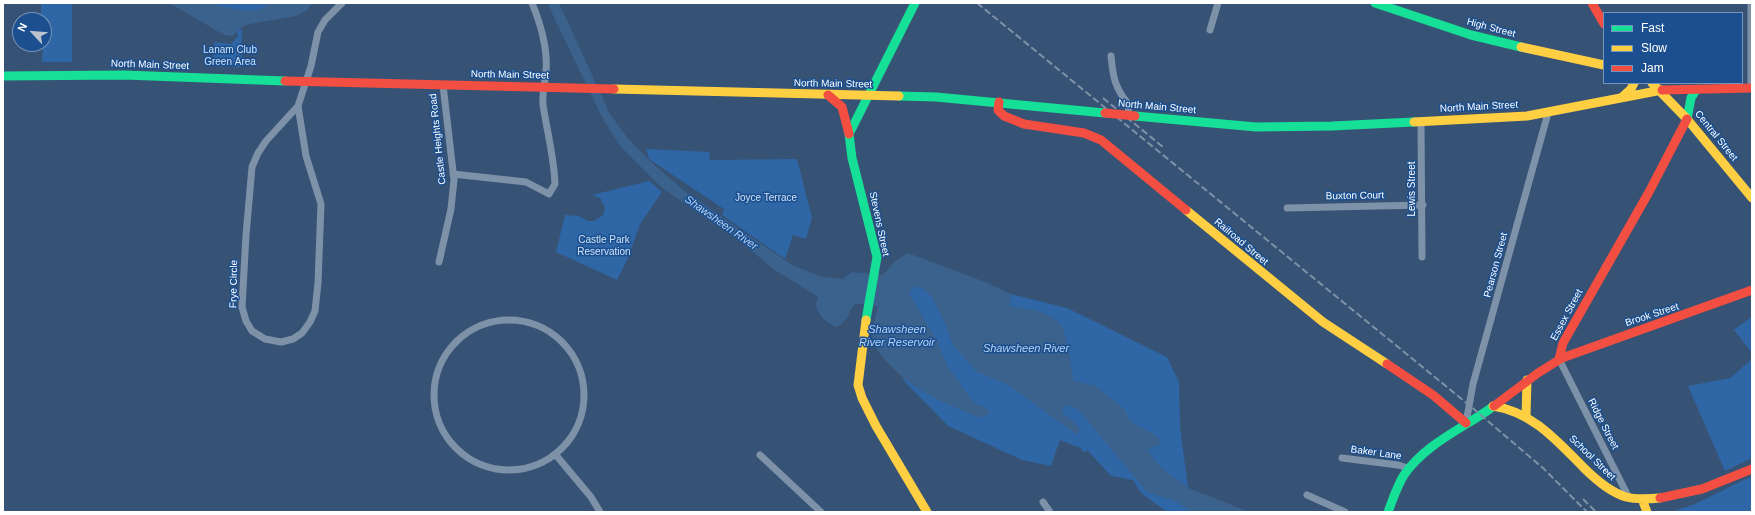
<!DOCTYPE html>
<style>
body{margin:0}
#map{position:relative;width:1755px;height:515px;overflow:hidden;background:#365274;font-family:Arial,sans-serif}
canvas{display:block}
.frame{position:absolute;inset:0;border:4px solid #fff;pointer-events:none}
.legend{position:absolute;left:1603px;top:12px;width:140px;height:72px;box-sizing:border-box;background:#1b4f8f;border:1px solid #7695bc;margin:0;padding:5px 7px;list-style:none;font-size:12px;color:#fff}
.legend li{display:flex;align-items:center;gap:8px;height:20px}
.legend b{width:20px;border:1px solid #7695bc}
.north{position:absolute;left:12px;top:12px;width:40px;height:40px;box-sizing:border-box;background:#1b4f8f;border:1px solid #7695bc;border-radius:50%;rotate:296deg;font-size:11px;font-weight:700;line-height:16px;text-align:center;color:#fff}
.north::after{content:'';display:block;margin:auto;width:14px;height:18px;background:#b9c2ce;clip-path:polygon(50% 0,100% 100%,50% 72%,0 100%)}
</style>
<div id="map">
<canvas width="1755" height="515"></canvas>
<div class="frame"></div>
<ul class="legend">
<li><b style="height:5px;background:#16e098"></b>Fast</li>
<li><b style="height:5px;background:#ffcf43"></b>Slow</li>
<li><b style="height:5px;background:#f24e42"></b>Jam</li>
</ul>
<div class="north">N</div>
</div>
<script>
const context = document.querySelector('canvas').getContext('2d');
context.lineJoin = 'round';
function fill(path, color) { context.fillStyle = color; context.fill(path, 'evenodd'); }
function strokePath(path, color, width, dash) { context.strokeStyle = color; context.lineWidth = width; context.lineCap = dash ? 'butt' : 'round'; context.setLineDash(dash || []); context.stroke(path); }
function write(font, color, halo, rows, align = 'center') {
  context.font = font + ' Arial,sans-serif'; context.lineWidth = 3; context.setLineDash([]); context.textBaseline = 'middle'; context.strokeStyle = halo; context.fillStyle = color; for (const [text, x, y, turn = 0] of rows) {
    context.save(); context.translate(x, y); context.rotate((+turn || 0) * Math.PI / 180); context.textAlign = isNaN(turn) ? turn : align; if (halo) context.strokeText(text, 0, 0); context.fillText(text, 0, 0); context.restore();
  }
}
fill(new Path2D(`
 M41 3H72V62H42L44 20H41Z
 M196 3H286L280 12 233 11 231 8 227 10Z
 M236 29 242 30 241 67 213 66 214 42 231 44 238 36Z
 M646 149 710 152 709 160 797 159 812 218 806 239 793 235 785 259 722 215 724 209 649 159Z
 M649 181 662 192 640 224 627 260 617 280 556 252 565 215 579 216 588 221H594L603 215 605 208 600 198 592 195Z
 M905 274 938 301 953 345 1055 393 1084 411 1201 512H1167L1141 493 1133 480 1111 476 1088 451 1083 452 1080 447C1073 447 1067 442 1060 440L1051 466 1022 460 948 426 901 378 916 383Z
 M1011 294 1067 308 1167 357 1179 382 1180 426 1188 488 1161 468 1146 449 1053 377 1006 322Z
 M1752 316V353L1734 330Z
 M1752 359V458L1725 471 1688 386 1730 378Z
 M1752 476V512H1671L1695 504Z`), '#2f66a5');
fill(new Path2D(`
 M165 3C178 3 192 2 205 3 228 5 249 19 271 3H313L306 11 296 16 245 25 232 36 224 35 173 5Z
 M547 3H559L610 114 626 136 649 160 683 190 792 265 822 277 843 279 852 272 883 275 894 262 908 253 985 282 1011 294 1009 306C1027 309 1051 310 1062 327 1066 332 1072 372 1074 381L1096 386 1124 409 1130 421 1158 437 1160 444 1147 450 1161 468 1188 488 1250 512H1193L1175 501 1147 492 1077 408 1064 405 1062 412 1080 428 1077 435 1007 384 977 372 953 345 945 323 931 296 922 288 913 287 909 293 938 343 948 367 974 403 983 406 990 412 985 417H978C944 403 913 391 888 363 883 358 876 350 874 343 870 333 875 317 878 307L870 304H855C848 313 848 321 837 327 825 323 819 315 815 304L818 299 817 296 773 269 726 229 714 224 661 187 620 146 602 117Z`), '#3b618d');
strokePath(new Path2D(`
 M1751 3V88
 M1210 30 1218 3
 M1111 56C1113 78 1115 88 1129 105L1128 115
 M298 106 306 156 321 204 318 283 315 311 310 322 302 333 293 339 281 342 265 339 252 331 246 321 242 307 246 235 252 167 258 153 266 141Z
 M298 106 311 66 318 32 325 20 342 3
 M1421 122 1422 257
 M453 174 526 182 549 194 555 184C554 157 547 131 543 105 542 93 545 83 546 71 548 48 541 25 532 3
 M1287 208 1423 205
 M439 262 451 209 454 180 443 85
 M434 395a75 75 0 1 1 150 0a75 75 0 1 1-150 0Z
 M1559 359 1629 498
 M1466 423 1473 384 1548 113
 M555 454 591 497 600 512
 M760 455 821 512
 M1342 458 1398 465 1408 468
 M1307 495 1345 512
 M1043 502 1050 512`), '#7d92a8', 7);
strokePath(new Path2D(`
 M1375 3 1471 35 1521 47
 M3 76 124 75 285 81
 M899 96 936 97 1105 113
 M1135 116 1256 127 1332 126 1414 122
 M1687 119 1691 98 1696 90
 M866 320 877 257 852 158 849 134 915 3
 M1388 512C1393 499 1397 486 1404 475 1426 443 1464 428 1494 406`), '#16e098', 9);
strokePath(new Path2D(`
 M1521 47 1604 65
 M1652 83 1687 119 1752 198
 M614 89 899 96
 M1621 98 1631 89 1634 83
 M1414 122 1527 116 1662 90
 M1186 210 1323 322 1387 364
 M866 320 858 385 862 398 876 426 927 512
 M1493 406C1533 412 1557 441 1584 468 1596 480 1610 492 1626 497 1637 500 1649 499 1660 498
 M1526 416 1527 380
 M1642 499 1647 512`), '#ffcf43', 9);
strokePath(new Path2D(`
 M1592 3 1604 24
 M285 81 614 89
 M1662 90 1752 88
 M828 95 842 107 849 134
 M999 102 998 110 1004 116 1024 124 1084 133 1101 140 1186 210
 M1559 359 1563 343 1649 192 1687 119
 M1387 364 1433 395 1466 423
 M1494 406 1538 373 1562 358 1752 290
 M1660 498 1702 489 1752 469`), '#f24e42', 9);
strokePath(new Path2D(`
 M977 3 1469 405 1543 468 1587 512
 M1103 98 1163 147
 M1583 499 1596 512`), '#7e92a7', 2, [7, 3]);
strokePath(new Path2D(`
 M1105 113 1135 116`), '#f24e42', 9);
write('10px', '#fff', '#1b4f8f', [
 ["High Street",1491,28,15],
 ["North Main Street",150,65,2],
 ["North Main Street",510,75,1],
 ["North Main Street",833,84,1],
 ["North Main Street",1157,107,5],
 ["North Main Street",1479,107,-3],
 ["Central Street",1716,136,51],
 ["Castle Heights Road",438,139,-96],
 ["Lewis Street",1412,189,-90],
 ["Buxton Court",1355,196,-1],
 ["Stevens Street",879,224,78],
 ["Railroad Street",1241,242,40],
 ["Pearson Street",1496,265,-75],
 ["Frye Circle",234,284,-89],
 ["Essex Street",1567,315,-62],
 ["Brook Street",1652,315,-18],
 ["Ridge Street",1603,424,63],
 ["Baker Lane",1376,453,8],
 ["School Street",1592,458,44]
]);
write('10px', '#cfe3fa', '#1b4f8f', [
 ["Lanam Club",230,50],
 ["Green Area",230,62],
 ["Joyce Terrace",766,198],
 ["Castle Park",604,240],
 ["Reservation",604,252]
]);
write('italic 11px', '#b5d3f5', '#1b4f8f', [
 ["Shawsheen River",721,223,35],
 ["Shawsheen",897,330],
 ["River Reservoir",897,343],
 ["Shawsheen River",1026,349]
]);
</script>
